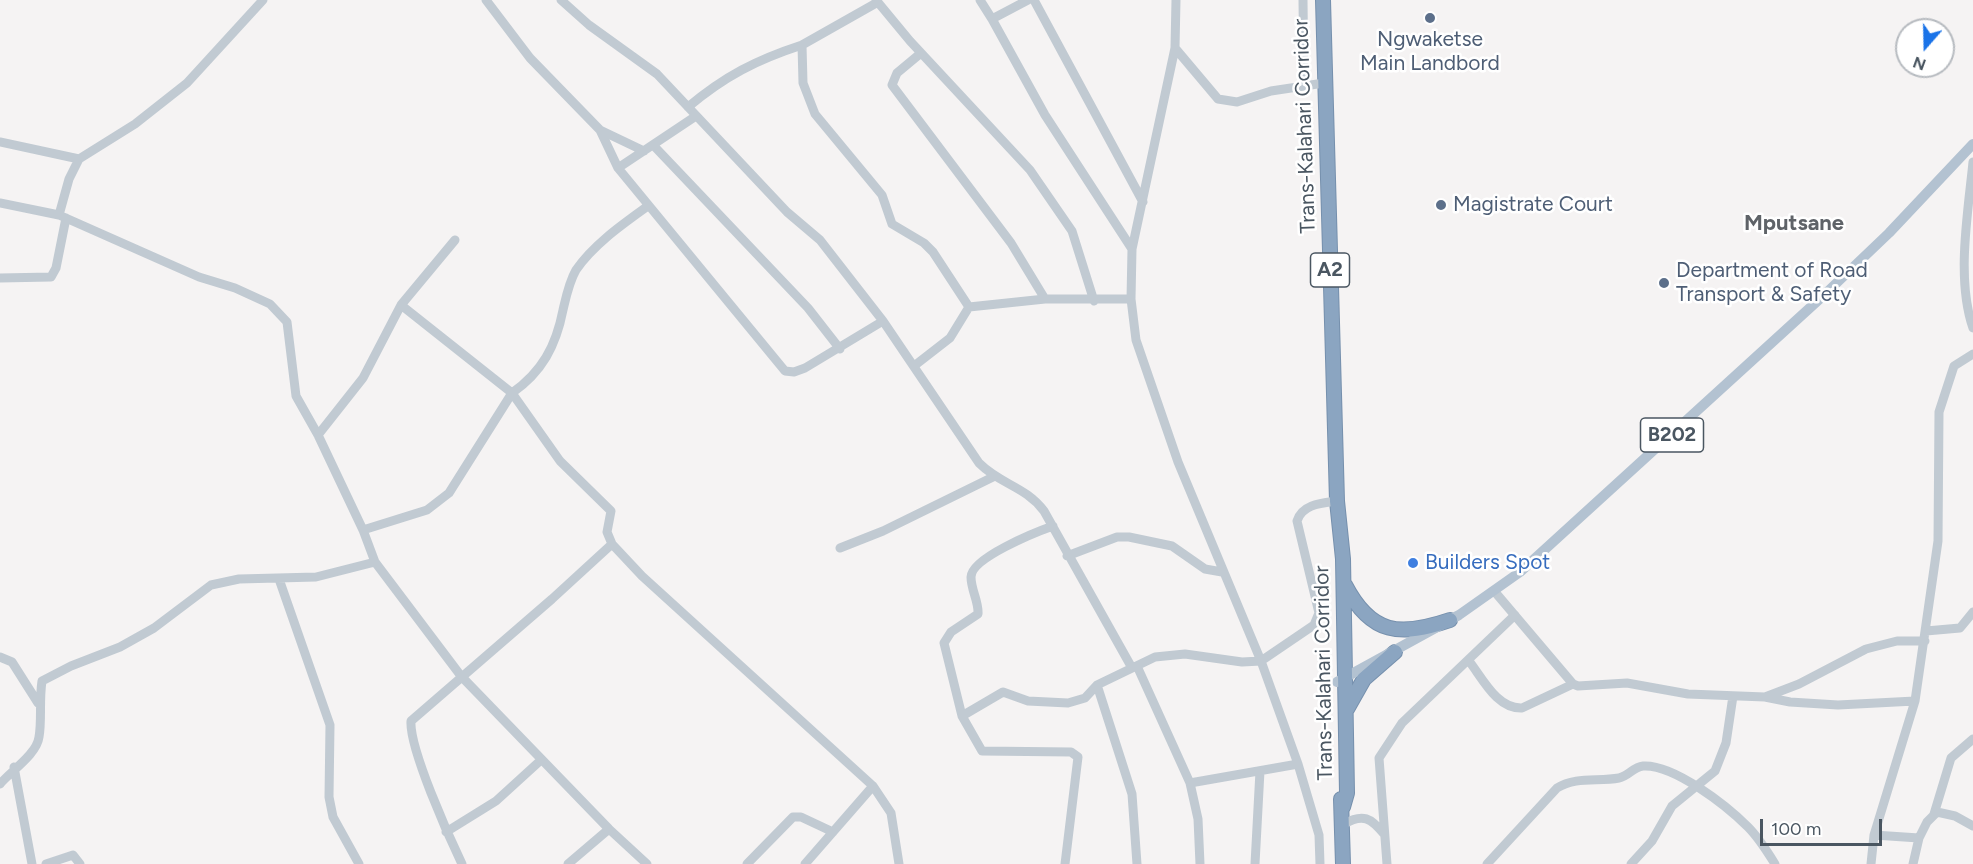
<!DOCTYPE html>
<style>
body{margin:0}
#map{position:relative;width:1973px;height:864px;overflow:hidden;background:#f5f3f3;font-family:Figtree,sans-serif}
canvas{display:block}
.north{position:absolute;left:1895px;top:18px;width:60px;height:60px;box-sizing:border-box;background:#fff;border:2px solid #b7bbc0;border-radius:50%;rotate:200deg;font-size:16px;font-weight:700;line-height:24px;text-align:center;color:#4a5661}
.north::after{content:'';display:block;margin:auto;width:21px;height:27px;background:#1a73e8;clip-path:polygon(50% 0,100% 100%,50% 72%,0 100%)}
.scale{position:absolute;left:1760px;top:819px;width:122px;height:27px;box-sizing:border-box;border:3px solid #4a5661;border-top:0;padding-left:8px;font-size:18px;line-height:21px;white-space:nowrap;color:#4a5661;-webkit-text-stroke:4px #fff;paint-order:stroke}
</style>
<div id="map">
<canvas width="1973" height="864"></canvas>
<div class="north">N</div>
<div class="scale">100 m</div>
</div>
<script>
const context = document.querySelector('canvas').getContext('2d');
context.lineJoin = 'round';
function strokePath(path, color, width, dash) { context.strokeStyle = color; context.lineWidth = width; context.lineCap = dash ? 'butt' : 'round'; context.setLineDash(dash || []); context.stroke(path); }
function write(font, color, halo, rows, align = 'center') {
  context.font = font + ' Figtree,sans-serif'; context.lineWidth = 5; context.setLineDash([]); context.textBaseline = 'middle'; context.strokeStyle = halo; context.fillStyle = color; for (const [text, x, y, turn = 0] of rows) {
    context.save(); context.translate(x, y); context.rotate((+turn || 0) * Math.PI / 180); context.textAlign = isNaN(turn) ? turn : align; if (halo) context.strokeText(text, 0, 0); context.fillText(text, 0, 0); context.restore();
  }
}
const highway = new Path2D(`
 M1323 0 1337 501 1343 559 1347 793 1343 807
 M1345 585C1371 635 1400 637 1450 620
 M1347 709 1364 679 1395 652
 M1341 799 1343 864`);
strokePath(highway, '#7690ad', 16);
strokePath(new Path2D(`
 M486 0 530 58 600 130 618 168 785 371 794 372 805 368 883 321
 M561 0 589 25 657 74 787 212 820 240 883 321 979 463C1001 485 1025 486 1044 511L1132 668
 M876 0 910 41 1030 170 1072 231 1094 301
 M980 0 992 19 1028 0
 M1034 0 1143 202
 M1176 0 1175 48 1132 249 1131 299 1136 340 1178 462 1261 661 1298 764 1319 835 1320 864
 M1303 0 1304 86
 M878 2 802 45 803 83 815 114 882 195 892 224 924 243 933 252 969 307
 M992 19 1045 115 1132 249
 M1175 48 1218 99 1237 102 1271 91 1324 83
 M921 53 897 73 892 85 1011 243 1045 299
 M688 107C725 76 756 60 802 45
 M600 130 644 151
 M0 142 79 159
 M654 146 808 308 840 349
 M1973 162C1968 213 1956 279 1973 328
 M618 168 696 116
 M0 203 59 215 199 277 235 288 270 304 287 322 296 396 318 435 363 530 375 562 461 676 609 829 647 864
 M59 215 69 179 79 159 135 124 187 83 263 0
 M0 278 51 277 56 268 66 218
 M401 305 512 393 560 461 611 511 607 532 612 544
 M914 366 950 338 969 307 1045 299H1131
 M318 435 363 378 401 305 455 240
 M1053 526C1036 532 971 558 971 577 971 590 979 602 978 614L951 632 944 643 962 716 982 751 1071 752 1078 757 1065 864
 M363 530 427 510 449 493 512 393C542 372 556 346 563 310 566 297 569 282 576 270 594 244 623 224 648 206
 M840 548 883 531 993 477
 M1067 556 1117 537H1129L1172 546 1205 569 1222 572
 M279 579 330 725 329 797 333 817 359 864
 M1495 592 1573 684 1578 686 1627 683 1688 694 1765 697 1790 702 1838 705 1915 701
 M1926 631 1960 628 1973 612
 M0 657 12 662 38 703
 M1469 661C1483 679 1497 709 1522 708L1573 684
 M1137 666 1190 783 1198 819 1200 864
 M1097 685 1132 794 1137 864
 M1765 697 1799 684 1866 649 1897 641H1925
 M962 716 1003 692 1028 701 1068 703 1085 698 1097 685 1155 657 1185 654 1242 662 1261 661 1314 625 1319 613 1297 521C1302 504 1322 503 1337 501
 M14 767 32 864
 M1190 783 1298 764
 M0 784C11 771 37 754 39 737 42 720 39 701 42 681L71 666 120 647 154 628 211 585 239 579 316 577 375 562
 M1934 814 1951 758 1973 739
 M1344 824C1363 813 1371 818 1384 834
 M446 832 496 801 541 760
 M1874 835 1919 838 1927 822 1937 812 1955 816 1973 826
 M46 864 73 855 80 864
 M462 864C449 837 409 748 411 721L552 599 612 544 642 576 873 786 891 813 899 864
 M568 864 609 829
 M747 864 793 817H801L833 832
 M805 864 873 786
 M1255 864 1260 771
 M1387 864 1379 758 1402 723 1515 615
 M1487 864 1557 788C1576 776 1598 782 1619 778 1629 776 1633 767 1643 766 1674 764 1727 806 1748 827 1759 838 1767 851 1775 864
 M1631 864 1652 841 1672 806 1715 771 1726 743 1733 696
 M1871 864 1874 835 1915 701 1938 541 1939 412 1954 366 1973 354
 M1913 864 1919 838`), '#c1cad2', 9);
strokePath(new Path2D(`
 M1337 682 1459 615 1520 572 1824 295 1889 233 1973 144`), '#b3c2d1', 10);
strokePath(highway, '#8ba5c1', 14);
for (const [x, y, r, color] of [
 [1430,18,6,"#5c6f8a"],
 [1441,205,6,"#5c6f8a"],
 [1664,283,6,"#5c6f8a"],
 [1413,563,6,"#3f7fe0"]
]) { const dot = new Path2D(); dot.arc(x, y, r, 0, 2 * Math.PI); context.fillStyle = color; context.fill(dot); strokePath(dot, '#fff', 2); }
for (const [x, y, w] of [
 [1330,270,39],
 [1672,435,63]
]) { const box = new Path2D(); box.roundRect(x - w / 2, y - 17, w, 34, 4.5); context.fillStyle = '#fff'; context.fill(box); strokePath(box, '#4a5661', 1.5); }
write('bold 20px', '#4a5661', null, [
 ["A2",1330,270],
 ["B202",1672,435]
]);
write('21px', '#4e5e75', '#fff', [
 ["Ngwaketse",1430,40,"center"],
 ["Main Landbord",1430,64,"center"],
 ["Magistrate Court",1453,205],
 ["Department of Road",1676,271],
 ["Transport & Safety",1676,295]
], 'left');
write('21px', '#4a5661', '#fff', [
 ["Trans-Kalahari Corridor",1305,126,-92],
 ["Trans-Kalahari Corridor",1324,673,-91]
]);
write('21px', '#366cbe', '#fff', [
 ["Builders Spot",1425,563]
], 'left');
write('bold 22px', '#5f6368', '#fff', [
 ["Mputsane",1794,224]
]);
</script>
